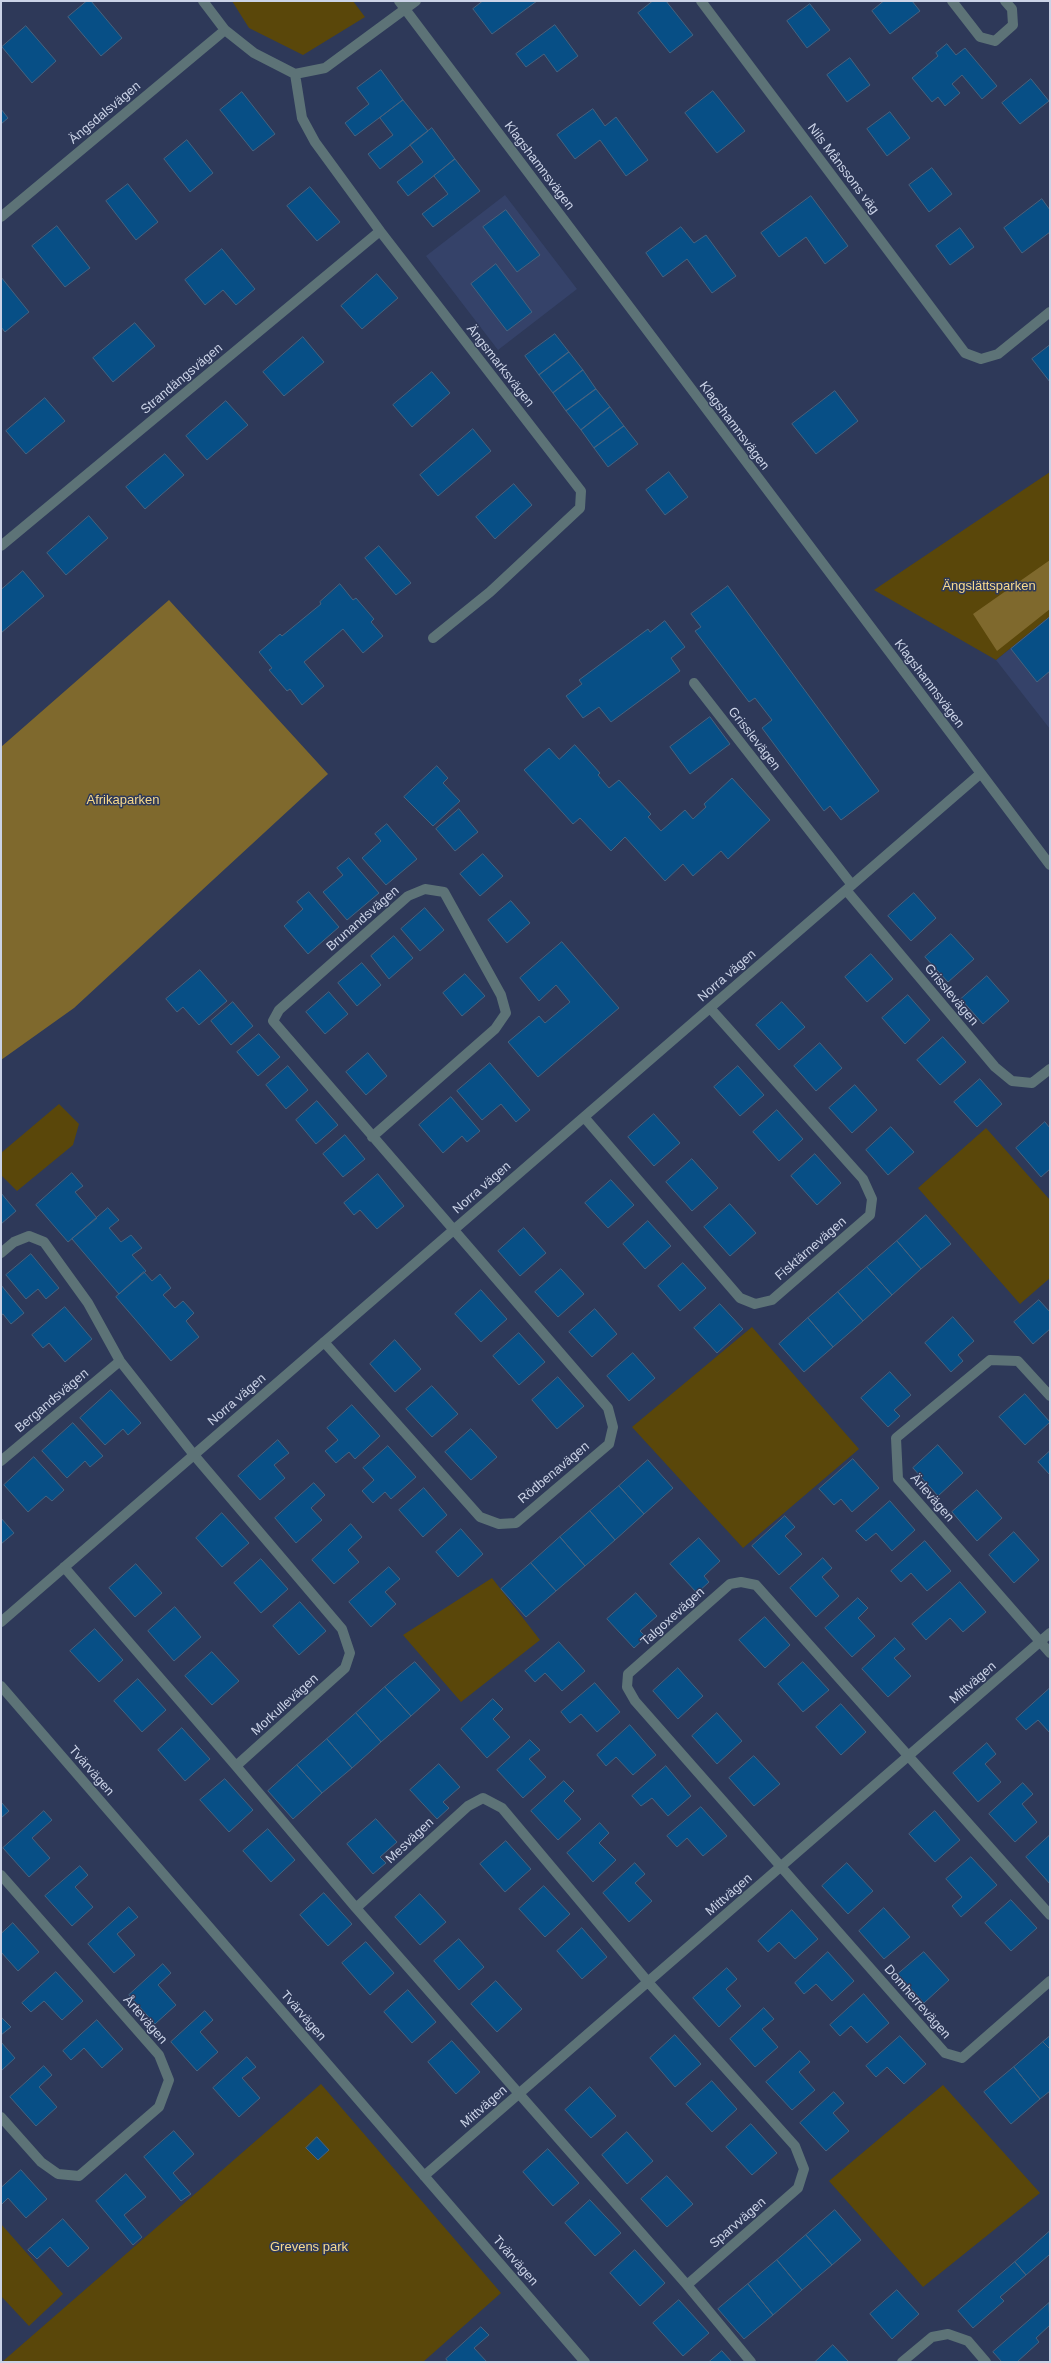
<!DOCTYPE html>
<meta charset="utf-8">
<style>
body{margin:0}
#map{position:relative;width:1051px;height:2363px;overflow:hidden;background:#2e3959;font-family:Helvetica,sans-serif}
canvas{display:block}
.frame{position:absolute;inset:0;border:2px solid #cbd3e7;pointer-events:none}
</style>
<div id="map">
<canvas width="1051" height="2363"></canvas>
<div class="frame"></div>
</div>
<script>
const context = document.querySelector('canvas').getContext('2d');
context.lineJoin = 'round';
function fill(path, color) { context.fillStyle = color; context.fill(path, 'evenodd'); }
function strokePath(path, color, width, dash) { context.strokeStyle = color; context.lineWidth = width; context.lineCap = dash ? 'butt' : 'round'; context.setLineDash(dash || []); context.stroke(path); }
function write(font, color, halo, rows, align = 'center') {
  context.font = font + ' Helvetica,sans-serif'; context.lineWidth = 3; context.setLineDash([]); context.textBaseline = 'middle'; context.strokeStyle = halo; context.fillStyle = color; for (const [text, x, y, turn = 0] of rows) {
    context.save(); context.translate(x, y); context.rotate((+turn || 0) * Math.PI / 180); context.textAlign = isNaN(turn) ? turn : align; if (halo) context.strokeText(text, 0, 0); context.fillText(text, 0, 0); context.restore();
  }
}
fill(new Path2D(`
 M505 195 577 289 498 350 426 256Z
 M1050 617V729L996 660Z`), '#354269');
fill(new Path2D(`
 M232 1H353L365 17 303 55 249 28Z
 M1050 472V616L996 660 874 590Z
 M59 1104 79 1124 73 1145 17 1191 1 1175V1153Z
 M986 1128 1050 1200V1278L1020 1304 918 1188Z
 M752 1327 859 1449 743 1548 632 1427Z
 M492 1578 540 1640 461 1702 403 1635Z
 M321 2084 501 2293 423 2362H2Z
 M943 2085 1040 2193 923 2287 829 2181Z
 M1 2224 63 2294 29 2326 1 2296Z`), '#5a470a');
fill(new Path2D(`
 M1050 560V609L997 651 973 614Z
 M169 600 328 774 74 1008 1 1060V747Z`), '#7f692d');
const building = new Path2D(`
 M87 1H91L122 38 101 56 68 17Z
 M483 1H537L492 34 473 9Z
 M653 1H666L693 35 670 53 638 13Z
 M884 1H912L920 11 890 34 872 11Z
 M810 4 830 30 807 48 787 21Z
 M555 25 578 56 557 72 544 54 526 67 516 54Z
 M26 26 56 61 32 83 2 47Z
 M947 44 956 55 965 48 997 86 982 99 962 75 952 84 960 93 945 106 938 97 932 102 912 78 938 56 936 53Z
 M850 58 870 85 847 102 827 75Z
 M381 70 403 100 355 136 345 123 369 104 357 88Z
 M1031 79 1049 101 1020 124 1002 103Z
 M713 91 745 131 717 153 685 113Z
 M242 92 275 134 253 151 220 110Z
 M403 100 428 131 380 169 368 154 393 135 380 118Z
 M1 109 8 118 1 124Z
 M593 109 605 126 616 117 648 160 626 176 600 140 575 159 557 135Z
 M890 112 910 138 887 156 867 129Z
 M432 128 455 159 408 196 397 182 423 162 410 145Z
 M187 140 213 173 190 192 164 159Z
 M455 159 480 191 433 227 422 214 448 194 434 176Z
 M932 168 952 194 929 212 909 185Z
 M128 184 158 222 136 240 106 201Z
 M310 187 340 222 317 241 287 206Z
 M811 196 848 246 825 264 806 237 779 257 761 233Z
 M1042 199 1050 210V232L1022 253 1004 228Z
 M506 210 540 255 517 272 483 227Z
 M57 226 90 268 65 287 32 246Z
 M681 227 694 243 706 235 736 276 712 293 687 259 663 277 646 253Z
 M960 228 974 247 950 265 936 246Z
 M222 249 255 289 236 305 223 290 205 305 185 280Z
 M496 264 532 312 507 331 471 284Z
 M377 274 398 298 362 329 341 306Z
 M1 277 29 312 5 332 1 327Z
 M135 323 155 346 113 382 93 358Z
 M555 334 569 352 539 375 525 356Z
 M303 337 324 362 284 396 263 372Z
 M1050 345V382L1032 359Z
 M569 352 583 370 553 393 539 375Z
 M583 370 596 389 566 411 553 393Z
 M432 372 450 393 412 427 393 405Z
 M596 389 610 407 581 430 566 411Z
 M835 391 858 421 816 454 792 424Z
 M45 398 65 421 26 454 6 431Z
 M226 401 248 425 207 460 186 436Z
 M610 407 624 426 594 448 581 430Z
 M624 426 638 444 608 467 594 448Z
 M473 429 491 451 438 496 420 475Z
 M165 454 184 475 145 509 126 487Z
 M669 472 688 497 665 515 646 490Z
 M514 484 532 505 495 539 476 517Z
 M89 516 108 538 66 575 47 553Z
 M379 546 411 583 396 595 365 558Z
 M23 571 44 596 1 633V590Z
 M340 584 353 600 356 598 374 619 371 622 383 636 363 653 343 629 304 662 324 686 302 705 290 689 287 691 269 670 272 668 259 652 280 634 282 636 321 604 320 602Z
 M728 586 879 791 841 820 830 806 824 811 762 728 772 720 755 698 749 702 695 631 701 627 691 614Z
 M1050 617V671L1037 682 1011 649Z
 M665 621 685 647 671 658 680 671 611 722 599 707 583 718 566 696 582 684 579 680 648 629 650 632Z
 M710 717 730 744 690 774 670 747Z
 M575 745 600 773 598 775 609 788 619 780 651 814 648 817 661 831 685 810 693 819 706 807 704 804 732 778 770 820 728 859 721 851 693 876 683 864 665 881 625 837 611 851 580 818 573 824 524 770 549 748 559 759Z
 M437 766 448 778 443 783 460 801 433 826 404 797Z
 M459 809 478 832 455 851 436 829Z
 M387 824 417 859 386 885 362 858 381 841 375 834Z
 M483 854 503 876 480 896 460 874Z
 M349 858 379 893 347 920 323 892 343 875 337 868Z
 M309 892 339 927 308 954 284 926 303 909 297 902Z
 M914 893 936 918 911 941 888 916Z
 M511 901 530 923 507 943 488 920Z
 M425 908 444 930 420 951 401 929Z
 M951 934 974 959 948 982 925 957Z
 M394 936 413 958 389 979 371 956Z
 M562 942 619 1008 538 1077 508 1042 539 1016 545 1023 570 1002 556 985 539 1001 520 978Z
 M871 954 893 979 867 1002 845 977Z
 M362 963 381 985 357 1006 338 983Z
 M200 970 227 1001 199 1025 183 1007 177 1012 166 999Z
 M465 974 485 996 462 1016 443 993Z
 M987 976 1009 1001 983 1024 961 999Z
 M329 992 348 1014 325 1034 306 1012Z
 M908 995 930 1020 905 1044 882 1018Z
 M233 1002 253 1026 231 1045 211 1021Z
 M782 1002 805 1027 779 1050 756 1025Z
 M259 1034 280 1057 258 1076 237 1052Z
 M943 1037 966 1062 940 1085 917 1060Z
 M820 1043 842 1068 816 1091 794 1066Z
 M368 1053 387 1076 366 1095 346 1072Z
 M490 1063 530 1110 516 1122 501 1104 482 1120 457 1091Z
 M288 1066 308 1090 286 1109 266 1085Z
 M738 1066 764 1095 740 1116 714 1087Z
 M980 1079 1002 1104 977 1127 954 1102Z
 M855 1085 877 1110 852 1133 829 1108Z
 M451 1097 480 1131 467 1142 462 1136 443 1153 419 1125Z
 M317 1101 338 1125 316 1144 296 1120Z
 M777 1110 803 1139 779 1161 753 1132Z
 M654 1114 680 1143 654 1166 628 1137Z
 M1045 1122 1050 1128V1169L1041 1177 1016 1148Z
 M891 1127 914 1152 888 1175 866 1150Z
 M345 1135 365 1159 343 1177 323 1154Z
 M815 1154 841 1183 817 1205 791 1176Z
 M692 1159 718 1188 692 1211 666 1182Z
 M72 1173 83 1186 75 1192 97 1218 68 1242 36 1205Z
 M378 1174 404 1206 377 1229 360 1210 354 1215 344 1203Z
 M611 1180 634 1205 608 1228 585 1203Z
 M1 1193 16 1211 1 1224Z
 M730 1204 756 1233 730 1256 704 1227Z
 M108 1208 119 1220 109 1228 121 1242 131 1235 142 1248 132 1255 146 1271 119 1294 72 1239Z
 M926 1215 951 1244 921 1269 897 1241Z
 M648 1221 671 1246 645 1269 623 1244Z
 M524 1228 546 1253 520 1276 498 1251Z
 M897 1241 921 1269 892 1295 867 1267Z
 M31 1254 59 1288 46 1299 38 1289 26 1299 6 1275Z
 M683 1263 706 1288 680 1311 658 1286Z
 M867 1267 892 1295 863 1321 838 1292Z
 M561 1269 584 1294 558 1317 535 1292Z
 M144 1272 152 1281 160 1274 171 1288 163 1295 175 1308 183 1301 194 1313 186 1321 199 1337 171 1361 116 1297Z
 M1 1285 24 1313 11 1324 3 1314 1 1315Z
 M481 1290 507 1319 481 1342 455 1314Z
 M838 1292 863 1321 833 1347 808 1318Z
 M1039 1300 1050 1312V1329L1033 1344 1014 1322Z
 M720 1304 743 1329 717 1353 694 1328Z
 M65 1307 92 1339 65 1362 49 1343 43 1348 32 1335Z
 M595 1309 617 1334 592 1357 569 1332Z
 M953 1317 974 1341 958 1355 963 1361 951 1372 925 1343Z
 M808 1318 833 1347 804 1372 779 1344Z
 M519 1333 545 1362 519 1385 493 1356Z
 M395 1340 421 1369 395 1392 370 1364Z
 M633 1353 655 1378 629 1401 607 1376Z
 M890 1372 911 1395 894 1410 900 1416 888 1427 861 1398Z
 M558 1377 584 1406 557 1429 532 1400Z
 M432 1386 458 1414 432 1437 406 1409Z
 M111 1390 141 1423 128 1435 123 1429 105 1445 80 1418Z
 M1025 1394 1050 1422 1025 1445 999 1417Z
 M352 1405 380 1436 355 1459 349 1452 336 1463 325 1451 338 1440 327 1428Z
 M73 1423 103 1456 90 1467 85 1461 67 1478 42 1451Z
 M471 1429 497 1457 471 1480 445 1452Z
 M278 1440 289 1453 274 1465 285 1478 260 1500 238 1476Z
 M938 1445 963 1473 938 1496 913 1468Z
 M388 1446 416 1477 391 1499 385 1492 373 1503 362 1491 374 1480 363 1468Z
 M1050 1451V1475L1038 1462Z
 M34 1457 64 1490 52 1501 46 1496 28 1512 4 1485Z
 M853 1459 879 1488 852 1512 841 1499 834 1505 819 1489Z
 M648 1460 673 1488 644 1514 619 1486Z
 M314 1483 325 1495 311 1508 322 1520 296 1543 275 1518Z
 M619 1486 644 1514 615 1540 590 1511Z
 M424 1488 447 1515 423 1537 399 1510Z
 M977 1490 1002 1518 977 1541 952 1512Z
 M890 1501 915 1530 892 1551 876 1533 866 1541 856 1531Z
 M590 1511 615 1540 585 1566 560 1537Z
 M222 1513 249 1543 222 1567 196 1538Z
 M785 1516 795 1527 785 1536 802 1554 779 1575 752 1546Z
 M1 1518 14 1533 1 1544Z
 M351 1524 362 1537 348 1550 359 1562 334 1584 312 1560Z
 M461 1529 483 1554 458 1577 436 1552Z
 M1014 1532 1039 1560 1014 1583 989 1555Z
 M560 1537 585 1566 556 1591 531 1563Z
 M699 1538 720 1561 704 1576 709 1582 697 1593 670 1564Z
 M925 1541 951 1571 927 1591 911 1573 901 1582 891 1571Z
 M823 1558 832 1568 822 1577 839 1596 816 1617 790 1588Z
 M261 1559 288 1589 261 1613 234 1583Z
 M531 1563 556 1591 526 1617 501 1589Z
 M136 1564 162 1593 135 1617 109 1588Z
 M389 1567 400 1579 385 1592 396 1604 371 1627 349 1602Z
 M960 1582 986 1612 963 1632 950 1618 926 1640 912 1624Z
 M636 1593 657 1616 640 1631 646 1637 634 1648 607 1619Z
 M858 1598 868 1608 858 1618 875 1636 852 1657 825 1628Z
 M300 1602 326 1631 299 1655 273 1626Z
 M175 1607 201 1637 174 1661 148 1631Z
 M765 1617 790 1645 765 1668 739 1640Z
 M95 1629 123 1660 99 1682 70 1651Z
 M895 1638 905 1649 894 1658 911 1676 888 1697 862 1669Z
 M559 1642 585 1671 562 1691 545 1673 535 1682 525 1671Z
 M212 1652 239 1681 212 1705 185 1676Z
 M415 1662 440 1690 411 1716 385 1687Z
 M803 1662 829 1690 803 1712 778 1684Z
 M678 1668 703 1696 678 1719 653 1691Z
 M138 1679 166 1710 142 1732 114 1701Z
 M595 1683 620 1712 597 1732 581 1714 570 1723 561 1712Z
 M385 1687 411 1716 381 1742 356 1713Z
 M1050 1688V1733L1038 1720 1026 1730 1016 1719Z
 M493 1699 503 1709 493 1719 510 1737 487 1758 461 1729Z
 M841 1704 866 1732 841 1755 816 1727Z
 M356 1713 381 1742 352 1768 327 1739Z
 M717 1713 742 1741 717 1764 692 1736Z
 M630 1725 656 1755 633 1775 616 1757 606 1766 597 1755Z
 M182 1728 210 1759 185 1781 158 1750Z
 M327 1739 352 1768 322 1793 297 1765Z
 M530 1740 540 1750 529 1759 546 1777 523 1798 497 1770Z
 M987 1743 996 1754 985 1764 1001 1782 978 1802 953 1773Z
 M754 1756 780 1784 754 1806 729 1778Z
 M439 1764 460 1787 443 1802 449 1808 437 1819 410 1790Z
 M297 1765 322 1793 293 1819 268 1791Z
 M666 1766 691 1796 668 1816 652 1798 641 1806 632 1796Z
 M225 1779 253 1810 229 1832 200 1800Z
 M564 1781 574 1791 564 1801 581 1819 558 1840 531 1811Z
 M1023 1783 1033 1794 1022 1804 1037 1822 1015 1842 989 1814Z
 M1 1802 9 1811 1 1818Z
 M701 1807 727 1836 703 1856 687 1838 677 1847 667 1836Z
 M44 1811 52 1820 32 1838 50 1858 29 1877 3 1848Z
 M935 1811 960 1840 935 1862 909 1834Z
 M376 1819 397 1842 380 1857 386 1863 373 1874 347 1844Z
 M600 1823 609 1833 599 1843 616 1860 593 1882 567 1853Z
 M268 1829 295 1860 271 1882 243 1851Z
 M1050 1835V1884L1026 1857Z
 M506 1841 531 1869 505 1892 480 1864Z
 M971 1857 997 1885 961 1917 952 1906 962 1897 946 1879Z
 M635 1863 645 1874 635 1883 652 1901 629 1922 603 1893Z
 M847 1863 873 1891 848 1914 822 1886Z
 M80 1866 88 1875 75 1887 93 1907 72 1926 45 1896Z
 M544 1886 570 1914 545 1937 519 1909Z
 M324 1893 352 1924 328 1946 300 1915Z
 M420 1894 446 1922 420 1945 395 1917Z
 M1011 1900 1037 1928 1011 1951 985 1923Z
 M129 1907 138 1917 117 1934 135 1955 114 1973 88 1944Z
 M884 1908 910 1937 884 1959 859 1931Z
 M792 1910 818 1939 795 1959 779 1942 768 1952 758 1941Z
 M13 1923 39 1952 18 1971 1 1952V1934Z
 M582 1928 607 1957 582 1979 557 1951Z
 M459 1939 484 1967 459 1990 434 1961Z
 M366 1942 394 1973 370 1995 342 1963Z
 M828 1952 854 1981 832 2001 816 1984 804 1994 795 1983Z
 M924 1952 949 1980 924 2003 898 1974Z
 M163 1964 171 1973 158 1985 176 2005 155 2024 129 1995Z
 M727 1968 737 1979 726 1989 741 2006 719 2027 693 1998Z
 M56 1972 83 2001 62 2020 44 2001 31 2012 22 2003Z
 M496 1981 522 2009 497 2032 471 2004Z
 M408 1990 436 2022 412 2043 384 2012Z
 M864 1994 889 2023 867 2043 851 2026 840 2036 830 2025Z
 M764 2008 774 2019 762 2029 778 2047 755 2067 730 2039Z
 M205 2011 213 2020 200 2032 218 2052 197 2071 171 2042Z
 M2 2018 11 2027 1 2035V2019Z
 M97 2020 123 2049 102 2068 84 2048 71 2060 63 2051Z
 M675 2035 701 2064 675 2087 650 2058Z
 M900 2036 926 2064 904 2084 887 2067 876 2077 866 2066Z
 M1050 2036V2049L1043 2042Z
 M452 2041 480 2072 456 2094 428 2062Z
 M1 2042 15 2058 1 2071Z
 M1043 2042 1050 2049V2091L1040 2099 1014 2067Z
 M800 2051 810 2062 799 2072 815 2090 792 2110 766 2082Z
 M247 2057 256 2067 242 2078 260 2098 239 2117 213 2088Z
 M44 2066 52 2075 39 2087 57 2107 36 2126 10 2097Z
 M1014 2067 1040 2099 1011 2124 984 2092Z
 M712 2081 737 2109 712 2132 686 2104Z
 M590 2087 616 2116 591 2138 565 2110Z
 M834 2092 844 2103 833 2113 849 2131 826 2151 800 2123Z
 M751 2124 777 2153 752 2175 726 2147Z
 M174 2131 194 2154 173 2173 191 2194 181 2201 144 2157Z
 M627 2132 653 2161 627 2184 602 2155Z
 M317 2137 329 2150 318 2160 306 2148Z
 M548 2149 579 2183 553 2206 523 2172Z
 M21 2170 47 2199 26 2218 8 2198 1 2205V2188Z
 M126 2174 146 2197 124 2215 142 2237 133 2245 96 2201Z
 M667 2176 693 2204 667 2227 641 2199Z
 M590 2200 621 2233 595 2256 565 2223Z
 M835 2210 861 2240 832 2265 806 2235Z
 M63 2219 89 2248 68 2267 50 2247 37 2259 28 2250Z
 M1050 2231V2256L1049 2255 1026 2275 1015 2262Z
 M806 2235 832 2265 802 2290 777 2260Z
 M635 2250 665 2283 640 2306 610 2273Z
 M777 2260 802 2290 773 2315 748 2284Z
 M1015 2262 1026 2275 1000 2297 1004 2301 973 2328 958 2311Z
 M748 2284 773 2315 744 2339 718 2309Z
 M897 2290 919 2314 892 2339 870 2314Z
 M679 2300 709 2333 683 2356 653 2323Z
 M1049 2303 1050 2325 1036 2338 1039 2342 1017 2362H1002L993 2352Z
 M481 2327 489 2335 474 2348 487 2362H448L446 2359Z
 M833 2345 849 2362H815Z
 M722 2351 732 2362H709Z`);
fill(building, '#074f86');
strokePath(building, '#466380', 1);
strokePath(new Path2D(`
 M203 1 225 30 254 53 295 74 325 68 416 1
 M399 1 1050 865
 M701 1 965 353 981 359 998 354 1050 312
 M952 1 980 37 995 41 1013 25 1012 9 1005 1
 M295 74 302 118 315 142 380 231 581 491 580 508 490 592 433 638
 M1 217 225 30
 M1 546 380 231
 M694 683 852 885
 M846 890 995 1067 1012 1081 1032 1083 1050 1069
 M584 1117 740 1298 755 1304 772 1300 870 1215 872 1199 863 1179 710 1008
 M1 1253 14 1242 29 1236 44 1242 88 1303 120 1361 194 1455 342 1629 350 1653 345 1668 236 1766 64 1567
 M324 1342 480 1517 499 1524 516 1523 609 1444 613 1427 608 1408 273 1021 279 1010 408 896 425 889 444 892 501 995 506 1013 495 1029 372 1137
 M1050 1396 1018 1361 990 1360 896 1438 898 1479 1050 1653
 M1 1461 120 1361
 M1 1622 980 774
 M1 1686 585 2362
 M236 1766 356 1908
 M483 1798 502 1808 648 1982 795 2146 804 2169 798 2188 687 2285 356 1908 468 1806Z
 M1 1875 159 2055 169 2080 159 2107 79 2176 58 2174 41 2162 1 2117
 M1050 1915 756 1585 741 1582 730 1584 628 1674 627 1687 635 1701 945 2053 962 2058 1050 1981
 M424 2176 1050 1633
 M687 2285 751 2362
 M902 2362 932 2337 948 2334 968 2341 986 2362`), '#5d7377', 10);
write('13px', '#cbd3e7', '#2e3959', [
 ["Ängsdalsvägen",105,113,-40],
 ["Klagshamnsvägen",539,166,53],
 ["Nils Månssons väg",843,169,53],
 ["Ängsmarksvägen",500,366,52],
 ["Strandängsvägen",182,379,-40],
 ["Klagshamnsvägen",734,426,53],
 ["Klagshamnsvägen",929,684,53],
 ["Grisslevägen",754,739,52],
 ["Brunandsvägen",363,919,-41],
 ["Norra vägen",727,976,-41],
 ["Grisslevägen",951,995,50],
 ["Norra vägen",482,1188,-41],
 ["Fisktärnevägen",811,1249,-41],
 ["Norra vägen",237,1400,-41],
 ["Bergandsvägen",52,1401,-40],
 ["Rödbenavägen",554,1473,-40],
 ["Ärlevägen",932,1498,49],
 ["Talgoxevägen",673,1617,-42],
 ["Mittvägen",973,1683,-41],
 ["Morkullevägen",285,1705,-42],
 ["Tvärvägen",91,1771,49],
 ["Mesvägen",410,1841,-43],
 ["Mittvägen",729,1895,-41],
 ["Domherrevägen",917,2002,49],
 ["Tvärvägen",303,2016,49],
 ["Årtevägen",145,2020,49],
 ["Mittvägen",484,2107,-41],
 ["Sparvvägen",738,2223,-41],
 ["Tvärvägen",515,2261,49]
]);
write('13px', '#f8da8d', '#2e3959', [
 ["Ängslättsparken",989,586],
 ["Afrikaparken",123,800],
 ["Grevens park",309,2247]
]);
</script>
